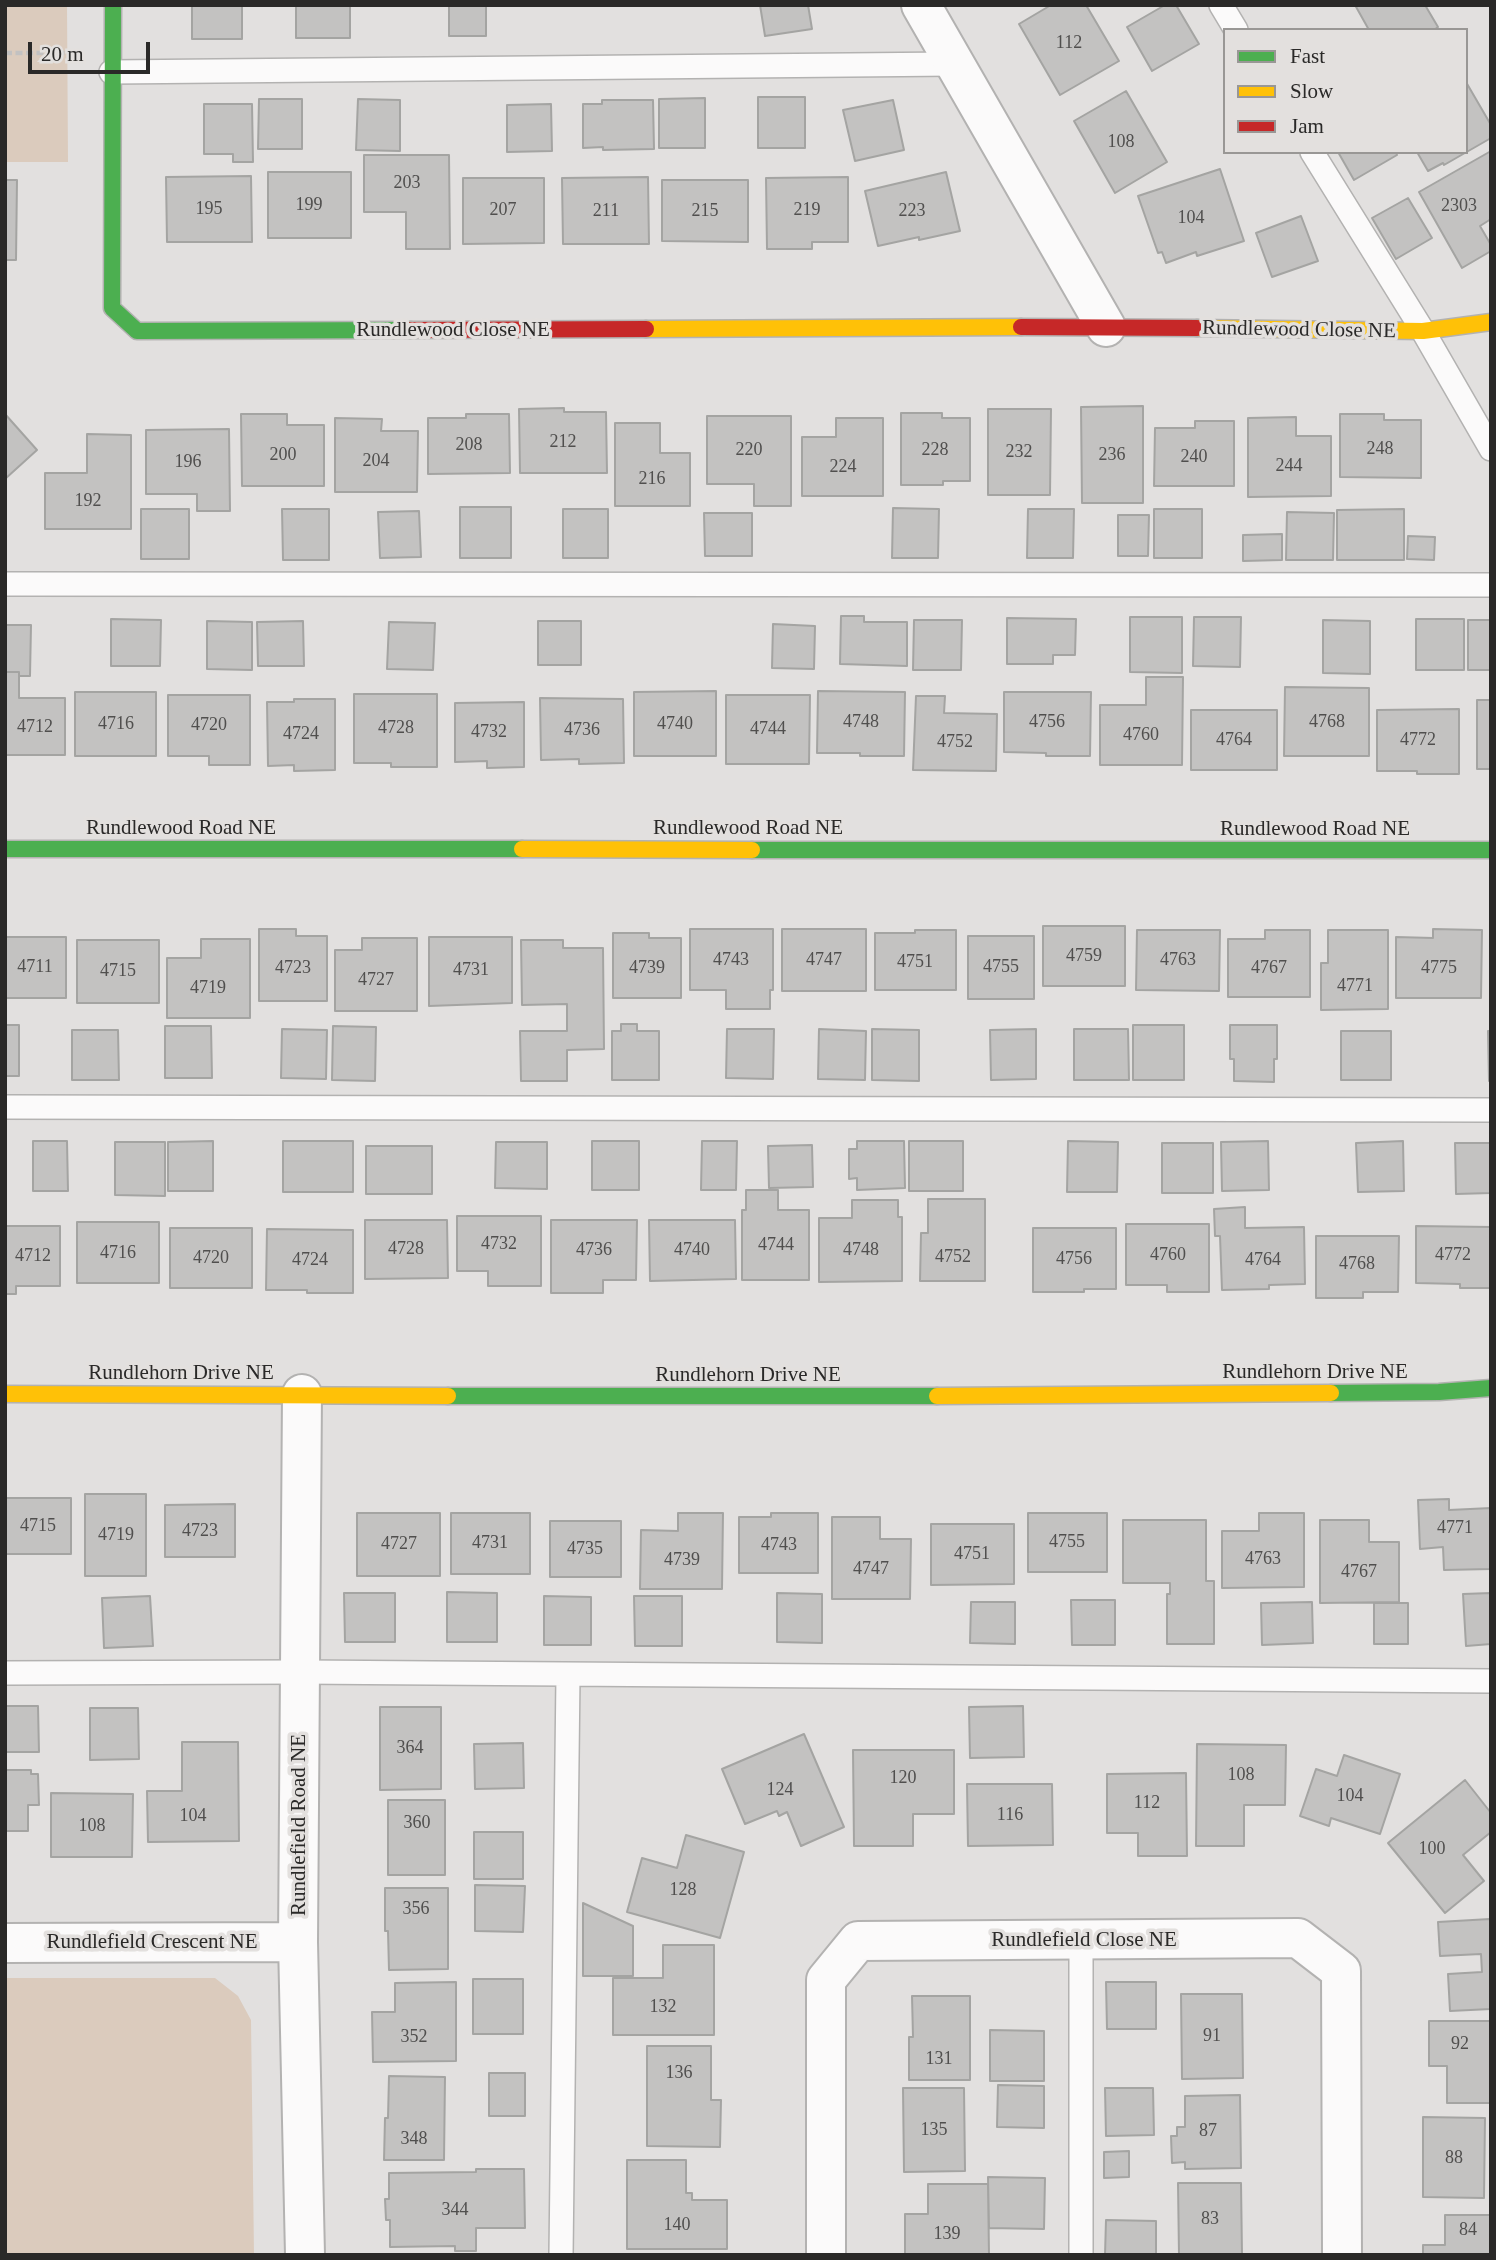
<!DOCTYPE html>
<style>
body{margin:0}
#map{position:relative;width:1496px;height:2260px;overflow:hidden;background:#e2e0df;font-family:Georgia,serif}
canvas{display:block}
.frame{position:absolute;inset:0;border:7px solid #2a2928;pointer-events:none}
.legend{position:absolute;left:1223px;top:28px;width:245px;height:126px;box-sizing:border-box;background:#e3e0de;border:2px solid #999795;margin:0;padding:9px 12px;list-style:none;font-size:21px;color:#2a2928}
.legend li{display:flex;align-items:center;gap:14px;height:35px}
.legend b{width:35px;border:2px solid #999795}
.scale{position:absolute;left:28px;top:42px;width:122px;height:32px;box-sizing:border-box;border:4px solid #2a2928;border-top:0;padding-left:9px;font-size:21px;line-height:24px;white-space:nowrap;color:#2a2928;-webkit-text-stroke:5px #e3e0de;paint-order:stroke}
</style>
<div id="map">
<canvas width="1496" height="2260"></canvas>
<div class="frame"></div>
<ul class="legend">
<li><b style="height:9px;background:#4caf50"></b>Fast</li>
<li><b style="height:9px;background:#ffc107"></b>Slow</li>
<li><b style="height:9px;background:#c62828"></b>Jam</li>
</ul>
<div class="scale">20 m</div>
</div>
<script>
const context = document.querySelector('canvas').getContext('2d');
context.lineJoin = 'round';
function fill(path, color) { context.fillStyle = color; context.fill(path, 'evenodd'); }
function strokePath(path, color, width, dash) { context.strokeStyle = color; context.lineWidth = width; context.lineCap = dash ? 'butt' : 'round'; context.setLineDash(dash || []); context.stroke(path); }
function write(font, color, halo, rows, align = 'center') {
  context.font = font + ' Georgia,serif'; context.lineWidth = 7; context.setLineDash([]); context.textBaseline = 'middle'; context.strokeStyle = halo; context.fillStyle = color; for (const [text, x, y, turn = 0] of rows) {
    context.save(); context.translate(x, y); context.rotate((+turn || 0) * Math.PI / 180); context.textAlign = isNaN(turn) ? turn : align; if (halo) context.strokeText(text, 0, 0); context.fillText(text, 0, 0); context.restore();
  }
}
fill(new Path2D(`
 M5 5H67L68 162H5Z
 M5 1978H215L238 1996 251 2020 254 2255H5Z`), '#dbcbbd');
const building = new Path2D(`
 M192 5H242V39H192Z
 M296 5H350V38H296Z
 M449 5H486V36H449Z
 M760 5H808L812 29 765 36Z
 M1051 5H1086L1119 61 1060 95 1019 24Z
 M1165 5H1176L1199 44 1152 71 1127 27Z
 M1355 5H1425L1438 27 1434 30H1369Z
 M1466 82 1491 125V138L1444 165 1443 163 1428 171 1417 152H1466Z
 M1126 91 1167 162 1115 193 1074 121Z
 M758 97H805V148H758Z
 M705 98V148H659V99Z
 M259 99H302V149H258Z
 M358 99 400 100V151L356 150Z
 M602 100H653L654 149 603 150V147L583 148V104H602Z
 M893 100 904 150 855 161 843 110Z
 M204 104H252L253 162H233V154H204Z
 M551 104 552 151 507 152V105Z
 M1491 151V219L1480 226 1491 245V251L1462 268 1419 192Z
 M1338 152H1396L1397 155 1354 180Z
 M364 155H449L450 249H406V212H364Z
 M1220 169 1244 241 1197 256 1196 252 1166 263 1162 252 1158 253 1138 196Z
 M268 172H351V238H268Z
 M946 172 960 231 919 240V237L878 246 865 191Z
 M251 176 252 242H167L166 177Z
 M648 177 649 244H563L562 178Z
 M848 177V242H812V249H767L766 178Z
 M463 178H544V243L463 244Z
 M5 180H17L16 260H5Z
 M662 180H748V242L662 241Z
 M1408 198 1432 238 1396 259 1372 218Z
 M1301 216 1318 261 1272 277 1256 233Z
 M1143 406V503H1082L1081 407Z
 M564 408V412H606L607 473H520L519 409Z
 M988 409H1051L1050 495H988Z
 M901 413H942V418H970V481H943V485H901Z
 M5 414 37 450 5 479Z
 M241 414H287V425H324V486H242Z
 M466 414H509L510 473 428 474V418H466Z
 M1340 414H1384V420H1421V478L1340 477Z
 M707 416H791V506H754V484H707Z
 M1296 417V436H1331V496L1248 497V418Z
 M335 418 382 419 381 431H418L417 492H335Z
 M836 418H883V496H802V437H836Z
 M1195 421H1234V486H1154L1155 428H1195Z
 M615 423H660V453H690V506H615Z
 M229 429 230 511H197V494H146V430Z
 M87 434 131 435V529H45V473H87Z
 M460 507H511V558H460Z
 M893 508 939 509 938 558H892Z
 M141 509H189V559H141Z
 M282 509H329V560H283Z
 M563 509H608V558H563Z
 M1028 509H1074L1073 558H1027Z
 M1154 509H1202V558H1154Z
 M1404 509V560H1337V510Z
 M419 511 421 557 380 558 378 512Z
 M1287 512 1334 513 1333 560H1286Z
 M704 513H752V556H705Z
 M1118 515H1149L1148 556H1118Z
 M1282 534V560L1243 561V535Z
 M1408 536 1435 537 1434 560 1407 559Z
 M841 616H864V622H907V666L840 664Z
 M1130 617H1182V673L1130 672Z
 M1194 617H1241L1240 667 1193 666Z
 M1007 618 1076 619 1075 655H1053V664H1007Z
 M111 619 161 620 160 666H111Z
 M1416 619H1464V670H1416Z
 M914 620H962L961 670H913Z
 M1323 620 1370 621V674L1323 673Z
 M1468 620H1491V670H1468Z
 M207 621 252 622V670L207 669Z
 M303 621 304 666H258L257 622Z
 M538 621H581V665H538Z
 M389 622 435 623 433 670 387 669Z
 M773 624 815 626 814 669 772 668Z
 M5 625H31L30 676H19V672H5Z
 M5 672H19V698H65V755H5Z
 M1146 677H1183L1182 765H1100V705H1146Z
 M1285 687 1369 688V756H1284Z
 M716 691V756H634V692Z
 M818 691 905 692 904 756H860V753H817Z
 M75 692H156V756H75Z
 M1004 692H1091L1090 756H1046V753L1004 752Z
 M354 694H437V767H391V763H354Z
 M168 695H250V765H209V756H168Z
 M726 695H810L809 764H726Z
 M916 696H945L944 713 997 714 996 771 913 770Z
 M540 698 623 699 624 763 579 764V759L541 760Z
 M294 699H335V770L294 771V765L268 766 267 702H294Z
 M1477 700H1491V769H1477Z
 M524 702V767L487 768V761L455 762V703Z
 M1459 709V774H1417V771H1377V710Z
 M1191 710H1277V770H1191Z
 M1043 926H1125V986H1043Z
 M259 929H296V936H327V1001H259Z
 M690 929H773V990H770V1009H726V990H690Z
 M782 929H866V991H782Z
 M1433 929 1482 930 1481 998H1396V937L1433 938Z
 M915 930H956V990H875V933H915Z
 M1137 930H1220L1219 991 1136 990Z
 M1265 930H1310V997H1228V939H1265Z
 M1328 930H1388V1009L1321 1010V963H1328Z
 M613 933H649V938H681V998H613Z
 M968 936H1034V999H968Z
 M5 937H66V998H5Z
 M429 937H512V1003L429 1006Z
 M362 938H417V1011H335V950H362Z
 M201 939H250V1018H167V958H201Z
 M77 940H159V1003H77Z
 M521 940H563V948H603L604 1049 567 1050V1081H521L520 1031H567V1004L522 1005Z
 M621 1024H637V1031H659V1080H612V1031H621Z
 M5 1025H19V1076H5Z
 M1133 1025H1184V1080H1133Z
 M1230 1025H1277V1059H1274V1082L1234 1081V1059H1230Z
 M165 1026H211L212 1078H165Z
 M333 1026 376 1027 375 1081 332 1080Z
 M282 1029 327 1030 326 1079 281 1078Z
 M727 1029H774L773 1079 726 1078Z
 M819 1029 866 1031 865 1080 818 1079Z
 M872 1029 919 1030V1081L872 1080Z
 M1036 1029V1079L991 1080 990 1030Z
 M1074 1029H1128L1129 1080H1074Z
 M72 1030H118L119 1080H72Z
 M1341 1031H1391V1080H1341Z
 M1488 1031H1491V1081H1489Z
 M33 1141H67L68 1191H33Z
 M213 1141V1191H168V1142Z
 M283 1141H353V1192H283Z
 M592 1141H639V1190H592Z
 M702 1141H737L736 1190H701Z
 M857 1141H904L905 1188 857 1190V1178L849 1179V1149H857Z
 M909 1141H963V1191H909Z
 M1068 1141 1118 1142 1117 1192H1067Z
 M1268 1141 1269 1190 1222 1191 1221 1142Z
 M1403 1141 1404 1191 1358 1192 1356 1143Z
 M115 1142H165V1196L115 1195Z
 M496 1142H547V1189L495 1188Z
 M1162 1143H1213V1193H1162Z
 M1455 1143H1491V1193L1456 1194Z
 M812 1145 813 1187 769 1188 768 1146Z
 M366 1146H432V1194H366Z
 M746 1190H778V1210H809V1280H742V1210H746Z
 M928 1199H985V1281H920L921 1233H928Z
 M852 1200H898V1217H902V1281L819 1282V1218H852Z
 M1245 1207V1228L1304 1227 1305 1284 1269 1285V1289L1222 1290 1220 1236H1215L1214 1209Z
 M457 1216H541V1286H488V1271H457Z
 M365 1220H447L448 1278 365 1279Z
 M551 1220H637L636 1280H603V1293H551Z
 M649 1220H735L736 1279 650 1281Z
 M77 1222H159V1283H77Z
 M1126 1224H1209V1292H1167V1285H1126Z
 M5 1226H60V1286H16V1294H5Z
 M1416 1226 1491 1227V1288H1460V1284L1416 1283Z
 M170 1228H252V1288H170Z
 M1033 1228H1116V1289H1084V1292H1033Z
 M267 1229 353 1230V1293H307V1290H266Z
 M1316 1236H1399L1398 1292H1363V1298H1316Z
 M85 1494H146V1576H85Z
 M5 1498H71V1554H5Z
 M1449 1499V1510L1491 1508V1569L1444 1570 1443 1547 1420 1549 1418 1500Z
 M235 1504V1557H165V1505Z
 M357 1513H440V1576H357Z
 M451 1513H530V1574H451Z
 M678 1513H723L722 1589H640L641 1530 678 1531Z
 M771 1513H818V1573H739V1517H771Z
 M1028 1513H1107V1572H1028Z
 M1259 1513H1304V1587L1222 1588V1531H1259Z
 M832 1517H880V1539H911L910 1599H832Z
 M1123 1520H1206V1581H1214V1644H1167V1594H1170V1583H1123Z
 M1320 1520H1369V1542H1399V1602L1320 1603Z
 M550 1521H621V1577H550Z
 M931 1524H1014V1584L931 1585Z
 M447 1592 497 1593V1642H447Z
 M344 1593H395V1642H345Z
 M777 1593 822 1594V1643L777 1642Z
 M1491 1593V1644L1466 1646 1463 1594Z
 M150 1596 153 1646 104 1648 102 1598Z
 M544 1596 591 1597V1645H544Z
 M634 1596H682V1646H635Z
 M1071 1600H1115V1645H1072Z
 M971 1602H1015V1644L970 1643Z
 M1312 1602 1313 1643 1262 1645 1261 1603Z
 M1374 1603H1408V1644H1374Z
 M5 1706H38L39 1752H5Z
 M1023 1706 1024 1757 970 1758 969 1707Z
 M380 1707H441V1789L380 1790Z
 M90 1708H138L139 1759 90 1760Z
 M804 1734 844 1827 801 1846 787 1812 779 1816 777 1811 745 1824 722 1769Z
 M182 1742H238L239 1841 148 1842 147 1791H182Z
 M523 1743 524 1788 475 1789 474 1744Z
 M1197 1744 1286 1745 1285 1805H1244V1846H1196Z
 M853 1750H954V1814H913V1846H854Z
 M1344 1755 1400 1774 1380 1834 1331 1818 1329 1826 1300 1816 1316 1769 1337 1776Z
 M5 1770H31V1774H38L39 1805H28V1831H5Z
 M1186 1773 1187 1856H1138V1833H1107V1774Z
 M1465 1780 1491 1813V1832L1463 1855 1484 1881 1445 1913 1388 1843Z
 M967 1784H1052L1053 1845 968 1846Z
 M51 1793 133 1794 132 1857H51Z
 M388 1800H445V1875H388Z
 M474 1832H523V1879H474Z
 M686 1835 744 1852 720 1938 627 1912 642 1858 677 1868Z
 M475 1885 525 1886 523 1932 475 1931Z
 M385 1888H448V1969L389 1970 388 1931H385Z
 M583 1903 633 1926V1976H583Z
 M1490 1919 1491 2009 1450 2011 1448 1974 1482 1972 1481 1954 1440 1956 1438 1922Z
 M663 1945H714V2035H613V1978H663Z
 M473 1979H523V2034H473Z
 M456 1982V2061L373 2062 372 2012H395V1983Z
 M1106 1982H1156V2029H1107Z
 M1181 1994H1242L1243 2078 1182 2079Z
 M912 1996H970V2080H909V2037H913Z
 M1429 2021H1491V2103H1447V2066H1429Z
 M990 2030 1044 2031V2081H990Z
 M647 2046H711V2100H721L720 2147 647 2146Z
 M489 2073H525V2116H489Z
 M389 2076 445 2077 444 2160H384L385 2118H388Z
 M998 2085 1044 2086V2128L997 2127Z
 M903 2088H964L965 2171 904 2172Z
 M1105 2088H1153L1154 2135 1106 2136Z
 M1240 2095 1241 2168 1185 2169V2162L1172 2163 1171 2136H1177V2127H1185V2096Z
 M1423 2117 1485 2118 1484 2198 1423 2197Z
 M1129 2151V2177L1104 2178V2152Z
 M627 2160H686V2193H692V2200H727V2249H627Z
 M476 2169H524L525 2228H476V2251H455V2246L390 2247V2220H386L385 2199H389V2173L476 2172Z
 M988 2177 1045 2178 1044 2229 989 2228Z
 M1178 2183H1241L1242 2255H1179Z
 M928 2184H988L989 2255H905V2214H928Z
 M1445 2215H1491V2255H1423V2245H1445Z
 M1106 2220 1156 2221V2255H1105Z`);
fill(building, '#c3c2c1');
strokePath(building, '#a4a4a2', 2);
const lane = new Path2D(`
 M1221 5 1236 30
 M111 72 954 64
 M1312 152 1423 331 1491 449
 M5 584 1491 585
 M5 1107 1491 1110
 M5 1673 300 1672 1491 1681
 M1081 1941V2255
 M561 2255 568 1676`);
const street = new Path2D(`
 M921 5 1106 327
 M302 1394 298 1942 305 2255
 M5 1943 298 1942
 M826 2255V1980L858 1941 1298 1938 1341 1971 1342 2255`);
const fast = new Path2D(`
 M113 5 112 308 137 331 411 330
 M5 849H522
 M752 850H1491
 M1331 1393 1439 1392 1491 1388
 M448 1396H937`);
const slow = new Path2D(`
 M1197 328 1423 331 1491 322
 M646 329 1021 327
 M522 849 752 850
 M5 1394 448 1396
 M937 1396 1331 1393`);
const jam = new Path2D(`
 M1021 327 1197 328
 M411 330 646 329`);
strokePath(lane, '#b3b2b1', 26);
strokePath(street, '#b3b2b1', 42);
strokePath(fast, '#b3b2b1', 19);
strokePath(slow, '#b3b2b1', 19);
strokePath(jam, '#b3b2b1', 19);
strokePath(new Path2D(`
 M5 53H67L74 56`), '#c2c1c1', 4.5, [7, 3.5]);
strokePath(lane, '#fbfafa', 23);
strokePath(street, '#fbfafa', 38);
strokePath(fast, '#4caf50', 16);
strokePath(slow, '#ffc107', 16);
strokePath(jam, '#c62828', 16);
write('18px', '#504f4e', null, [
 ["112",1069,43],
 ["108",1121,142],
 ["203",407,183],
 ["199",309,205],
 ["2303",1459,206],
 ["195",209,209],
 ["207",503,210],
 ["219",807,210],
 ["211",606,211],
 ["215",705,211],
 ["223",912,211],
 ["104",1191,218],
 ["212",563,442],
 ["208",469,445],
 ["248",1380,449],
 ["220",749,450],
 ["228",935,450],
 ["232",1019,452],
 ["200",283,455],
 ["236",1112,455],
 ["240",1194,457],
 ["204",376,461],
 ["196",188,462],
 ["244",1289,466],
 ["224",843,467],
 ["216",652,479],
 ["192",88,501],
 ["4748",861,722],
 ["4756",1047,722],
 ["4768",1327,722],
 ["4716",116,724],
 ["4740",675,724],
 ["4720",209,725],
 ["4712",35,727],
 ["4728",396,728],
 ["4744",768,729],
 ["4736",582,730],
 ["4732",489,732],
 ["4724",301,734],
 ["4760",1141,735],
 ["4764",1234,740],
 ["4772",1418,740],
 ["4752",955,742],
 ["4759",1084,956],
 ["4743",731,960],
 ["4747",824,960],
 ["4763",1178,960],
 ["4751",915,962],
 ["4711",35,967],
 ["4755",1001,967],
 ["4723",293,968],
 ["4739",647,968],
 ["4767",1269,968],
 ["4775",1439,968],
 ["4731",471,970],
 ["4715",118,971],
 ["4727",376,980],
 ["4771",1355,986],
 ["4719",208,988],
 ["4732",499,1244],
 ["4744",776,1245],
 ["4728",406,1249],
 ["4736",594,1250],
 ["4740",692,1250],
 ["4748",861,1250],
 ["4716",118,1253],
 ["4760",1168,1255],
 ["4772",1453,1255],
 ["4712",33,1256],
 ["4752",953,1257],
 ["4720",211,1258],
 ["4756",1074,1259],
 ["4724",310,1260],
 ["4764",1263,1260],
 ["4768",1357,1264],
 ["4715",38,1526],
 ["4771",1455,1528],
 ["4723",200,1531],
 ["4719",116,1535],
 ["4755",1067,1542],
 ["4731",490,1543],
 ["4727",399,1544],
 ["4743",779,1545],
 ["4735",585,1549],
 ["4751",972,1554],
 ["4763",1263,1559],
 ["4739",682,1560],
 ["4747",871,1569],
 ["4767",1359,1572],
 ["364",410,1748],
 ["108",1241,1775],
 ["120",903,1778],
 ["124",780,1790],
 ["104",1350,1796],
 ["112",1147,1803],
 ["116",1010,1815],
 ["104",193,1816],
 ["360",417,1823],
 ["108",92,1826],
 ["100",1432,1849],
 ["128",683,1890],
 ["356",416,1909],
 ["132",663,2007],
 ["91",1212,2036],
 ["352",414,2037],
 ["92",1460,2044],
 ["131",939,2059],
 ["136",679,2073],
 ["135",934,2130],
 ["87",1208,2131],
 ["348",414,2139],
 ["88",1454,2158],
 ["344",455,2210],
 ["83",1210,2219],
 ["140",677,2225],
 ["84",1468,2230],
 ["139",947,2234]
]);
write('21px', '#2a2928', '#e3e0de', [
 ["Rundlewood Close NE",453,330],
 ["Rundlewood Close NE",1299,330,1],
 ["Rundlewood Road NE",181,828],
 ["Rundlewood Road NE",748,828],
 ["Rundlewood Road NE",1315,829],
 ["Rundlehorn Drive NE",1315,1372],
 ["Rundlehorn Drive NE",181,1373],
 ["Rundlehorn Drive NE",748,1375],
 ["Rundlefield Road NE",299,1825,-90],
 ["Rundlefield Close NE",1084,1940],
 ["Rundlefield Crescent NE",152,1942]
]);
</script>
